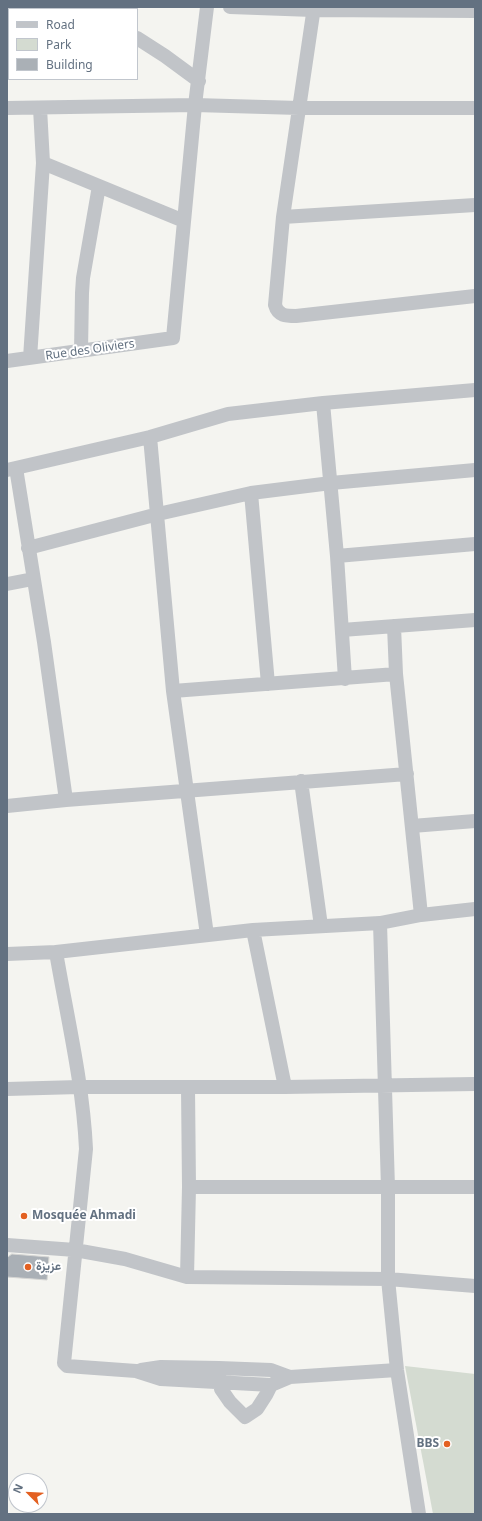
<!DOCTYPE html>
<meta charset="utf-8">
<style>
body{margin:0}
#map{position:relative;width:482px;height:1521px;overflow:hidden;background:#f4f4f0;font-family:"Noto Sans",sans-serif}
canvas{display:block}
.frame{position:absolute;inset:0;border:8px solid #637181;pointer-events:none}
.legend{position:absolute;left:8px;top:8px;width:130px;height:72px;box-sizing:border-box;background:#fff;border:1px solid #c1c6cd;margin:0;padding:5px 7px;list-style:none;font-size:12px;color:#637181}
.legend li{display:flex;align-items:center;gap:8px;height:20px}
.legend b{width:20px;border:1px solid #c1c6cd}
.north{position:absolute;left:8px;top:1473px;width:40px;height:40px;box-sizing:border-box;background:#fff;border:1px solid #c1c6cd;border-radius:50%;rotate:294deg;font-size:11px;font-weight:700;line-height:16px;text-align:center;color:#637181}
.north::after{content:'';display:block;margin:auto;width:14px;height:18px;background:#e36021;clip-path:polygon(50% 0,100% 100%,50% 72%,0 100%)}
</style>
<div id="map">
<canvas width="482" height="1521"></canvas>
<div class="frame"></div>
<ul class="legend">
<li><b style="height:5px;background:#c1c4c8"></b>Road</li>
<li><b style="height:11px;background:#d4dbd1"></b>Park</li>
<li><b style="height:11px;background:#aab0b6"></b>Building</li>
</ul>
<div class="north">N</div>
</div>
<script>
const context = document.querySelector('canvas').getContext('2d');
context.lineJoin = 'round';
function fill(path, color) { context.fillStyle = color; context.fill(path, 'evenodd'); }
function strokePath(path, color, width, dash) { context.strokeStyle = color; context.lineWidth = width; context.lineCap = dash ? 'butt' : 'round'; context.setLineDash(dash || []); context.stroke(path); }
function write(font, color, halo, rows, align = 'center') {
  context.font = font + ' "Noto Sans",Vazirmatn,sans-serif'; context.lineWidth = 4; context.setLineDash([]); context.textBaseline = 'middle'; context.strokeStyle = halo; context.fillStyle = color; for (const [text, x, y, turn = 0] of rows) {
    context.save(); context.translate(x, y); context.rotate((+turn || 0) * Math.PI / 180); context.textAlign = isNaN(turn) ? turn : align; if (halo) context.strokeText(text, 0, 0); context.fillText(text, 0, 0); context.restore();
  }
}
fill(new Path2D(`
 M405 1366 475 1374V1514H433Z`), '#d4dbd1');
const building = new Path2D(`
 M12 1254 49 1257 47 1280 7 1277V1258Z`);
fill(building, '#aab0b6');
strokePath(building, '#d5d5d3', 1);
strokePath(new Path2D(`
 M103 7 105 9
 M230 7 313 10 475 11
 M314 7 283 217 275 305C278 316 286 316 296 316L475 296
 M47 9V7
 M137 38 165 56 199 81
 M7 46 9 47
 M7 108 195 105 299 108H475
 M43 163 184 221
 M283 217 475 205
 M81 351 82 293 83 278 99 186
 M30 358 43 163 40 108
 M7 361 173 338 195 105 207 7
 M323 403 337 556 345 679
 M150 437 173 691 207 935
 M16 468 44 642 66 800
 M7 470 150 437 228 414 323 403 475 390
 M251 493 331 483 475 470
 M28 548 158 514 251 493 268 684
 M337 556 475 544
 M7 584 33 579
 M394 626 396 674 421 915
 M342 630 475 620
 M173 691 396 674
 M301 781 321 926
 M7 806 66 800 407 774
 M412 826 475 821
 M380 923 388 1188V1279L397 1370 419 1514
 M253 930 285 1087
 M56 952C67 1017 83 1083 86 1149L64 1363 67 1366 136 1371 161 1379 271 1385 290 1377 397 1370
 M7 954 56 952 253 930 380 923 421 915 475 909
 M7 1089 79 1087H285L475 1084
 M189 1187H475
 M7 1245 75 1250 125 1259 187 1277 388 1279 475 1286
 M187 1277 189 1187 188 1088
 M141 1370 161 1367 219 1368 271 1370 290 1377
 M219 1375 221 1389 230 1402 245 1417 257 1409 266 1395 271 1385`), '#c1c4c8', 14);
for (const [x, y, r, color] of [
 [24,1216,4,"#e36021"],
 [28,1267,4,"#e36021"],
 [447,1444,4,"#e36021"]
]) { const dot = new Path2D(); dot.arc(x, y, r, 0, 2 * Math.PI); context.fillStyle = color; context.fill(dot); strokePath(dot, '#fff', 1.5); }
write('12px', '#637181', '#fff', [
 ["Rue des Oliviers",90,350,-8]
]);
write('bold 12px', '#637181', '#fff', [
 ["Mosquée Ahmadi",32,1216],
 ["عزيزة",36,1267],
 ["BBS",439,1444,"right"]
], 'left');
</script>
